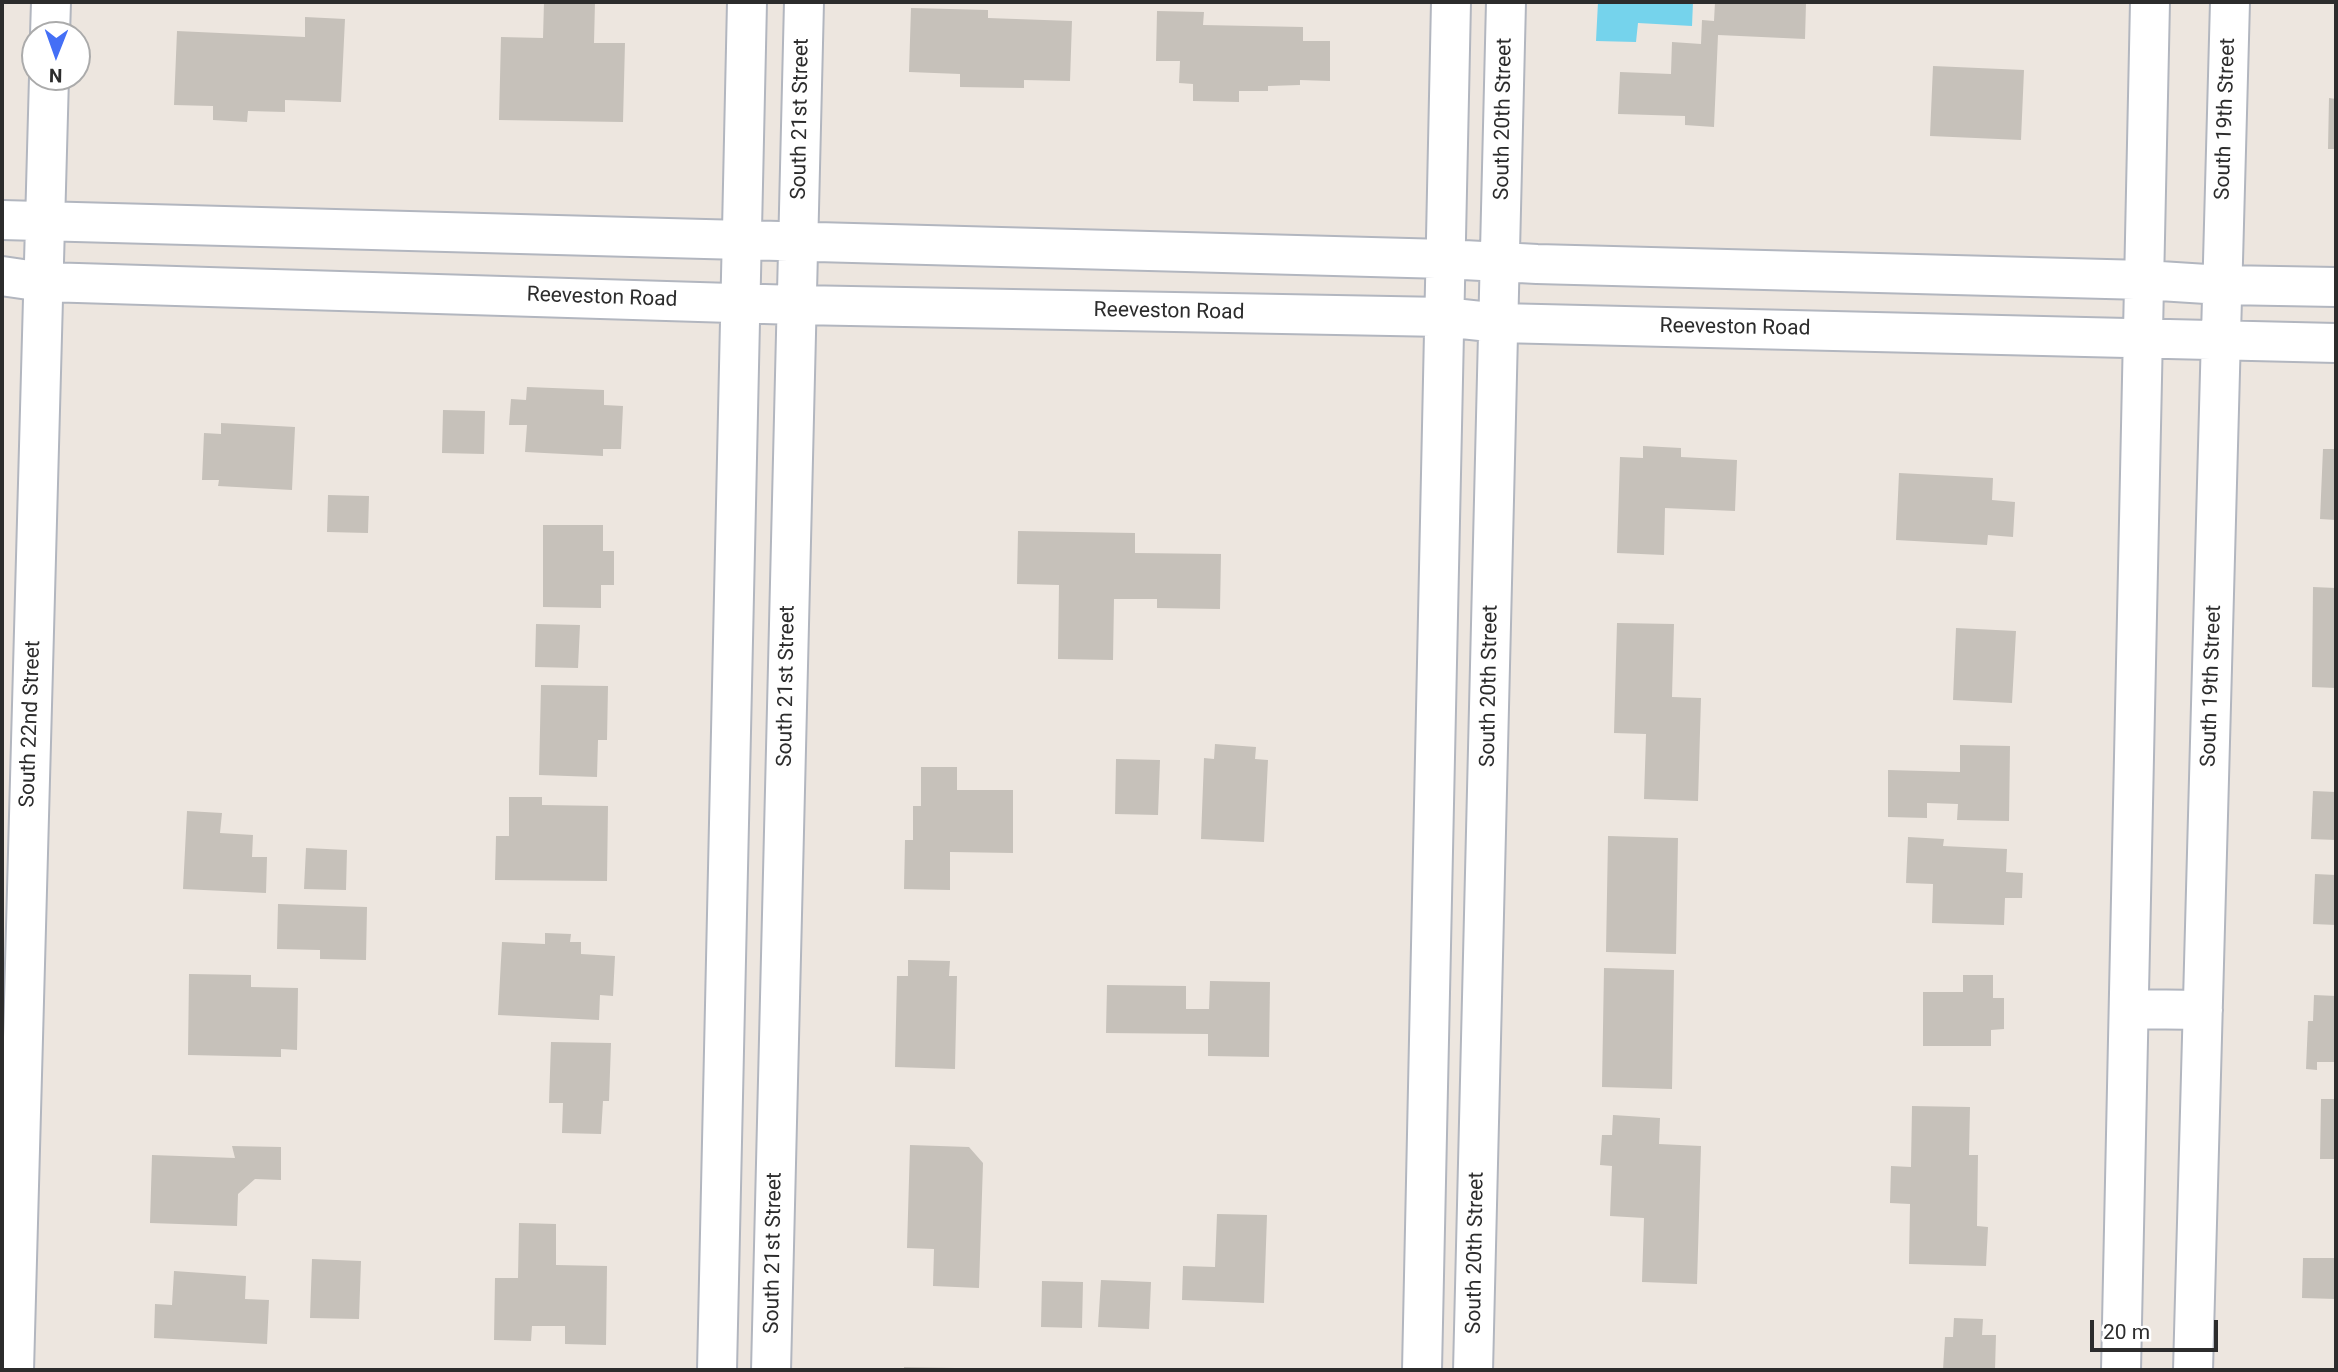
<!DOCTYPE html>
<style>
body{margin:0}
#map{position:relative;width:2338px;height:1372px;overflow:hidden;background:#ede6df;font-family:Roboto,sans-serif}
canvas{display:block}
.frame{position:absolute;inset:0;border:4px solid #2c2c2c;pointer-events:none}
.north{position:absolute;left:21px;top:21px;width:70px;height:70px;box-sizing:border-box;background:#fff;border:2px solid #ababab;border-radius:50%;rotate:181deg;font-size:19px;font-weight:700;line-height:28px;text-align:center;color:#2c2c2c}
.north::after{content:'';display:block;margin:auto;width:24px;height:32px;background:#446ff6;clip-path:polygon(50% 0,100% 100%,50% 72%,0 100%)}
.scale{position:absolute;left:2090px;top:1320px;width:128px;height:32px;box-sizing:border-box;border:4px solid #2c2c2c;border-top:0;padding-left:9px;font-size:21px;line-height:24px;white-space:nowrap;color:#2c2c2c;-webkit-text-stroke:5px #fff;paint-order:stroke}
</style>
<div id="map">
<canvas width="2338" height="1372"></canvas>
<div class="frame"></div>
<div class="north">N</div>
<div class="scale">20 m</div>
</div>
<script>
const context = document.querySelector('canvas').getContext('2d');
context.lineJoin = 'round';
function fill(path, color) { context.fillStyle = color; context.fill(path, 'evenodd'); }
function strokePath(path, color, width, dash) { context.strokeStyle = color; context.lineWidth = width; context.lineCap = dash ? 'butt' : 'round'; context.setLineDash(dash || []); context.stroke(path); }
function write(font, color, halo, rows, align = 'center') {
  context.font = font + ' Roboto,sans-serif'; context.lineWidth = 5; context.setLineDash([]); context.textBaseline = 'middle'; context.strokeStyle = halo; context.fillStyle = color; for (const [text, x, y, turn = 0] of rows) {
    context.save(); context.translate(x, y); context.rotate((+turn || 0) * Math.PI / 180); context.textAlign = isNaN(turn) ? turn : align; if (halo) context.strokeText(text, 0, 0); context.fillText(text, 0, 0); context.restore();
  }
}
fill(new Path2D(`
 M1598 2H1693L1692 26 1638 23 1636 42 1596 41Z`), '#75d3ec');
fill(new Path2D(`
 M544 2H595L594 43H625L623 122 499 120 501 37 543 38Z
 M1715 2 1806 3 1805 39 1718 35 1714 127 1685 125V116L1618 114 1620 72 1671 74 1672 42 1701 44 1702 20 1714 21Z
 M911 8 988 10V18L1072 21 1070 81 1024 80V88L960 87V74L909 72Z
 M1157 11 1204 12 1203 25 1303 27V41H1330V81L1300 80V85L1268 86V91H1239V102L1193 101V84L1179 83 1180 61H1156Z
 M305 17 345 19 341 102 285 100V112L248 111 247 122 213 120V106L174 105 177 31 305 37Z
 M1933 66 2024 70 2021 140 1930 136Z
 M2329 98 2336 99V149H2328Z
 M527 387 604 390V405L623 406 621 449H603V456L525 452 527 425H509L511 399 526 400Z
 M443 410 485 411 484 454 442 453Z
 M221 423 295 427 292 490 218 486 219 480H202L204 433 221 434Z
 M1643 446 1681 448V457L1737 460 1735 511 1665 508 1664 555 1617 553 1620 457 1643 458Z
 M2323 449H2336V520L2320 519Z
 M1899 473 1993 478 1992 500 2015 502 2013 537 1988 535 1987 545 1896 540Z
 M328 495 369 496 368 533 327 532Z
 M543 525H603V551H614V585H601V608L543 607Z
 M1018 531 1135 533V553L1221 554 1220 609 1157 608V599H1114L1113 660 1058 659 1059 585 1017 584Z
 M2313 587 2336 588V688L2312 687Z
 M1617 623 1674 624 1672 697 1701 698 1698 801 1644 799 1646 734 1614 733Z
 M536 624 580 625 578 668 535 667Z
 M1956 628 2016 631 2012 703 1953 700Z
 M541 685 608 686 607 740H598L597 777 539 775Z
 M1215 744 1256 747 1255 759 1268 760 1264 842 1201 839 1204 758 1214 759Z
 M1960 745 2010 746 2009 821 1957 820 1958 804 1927 803V818L1888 817V770L1960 772Z
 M1116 759 1160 760 1158 815 1115 814Z
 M921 767H957V790H1013V853L950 852V890L904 889 905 840H913V806H921Z
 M2313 791 2336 792V840L2311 839Z
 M509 797H542V805L608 806 607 881 495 880 496 836H509Z
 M187 811 222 813 220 833 253 835 252 857H267L266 893 183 889Z
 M1608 836 1678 838 1676 954 1606 952Z
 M1908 837 1944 839 1943 846 2007 849 2006 872 2023 873 2022 898H2005L2004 925 1932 923 1933 884 1906 883Z
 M306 848 347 850 346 890 304 889Z
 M2315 874 2336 875V925L2313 924Z
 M278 904 367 907 366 960 320 959V950L277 949Z
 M545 933 571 934 570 942H581V954L615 956 613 996 600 995 599 1020 498 1015 502 942 545 944Z
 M908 960 950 961 949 976H957L955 1069 895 1067 897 976H908Z
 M1604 968 1674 970 1672 1089 1602 1087Z
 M189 974 251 975V987L298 988 297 1050 281 1049V1057L188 1055Z
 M1963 975H1993V998H2004V1029L1991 1030V1046H1923V992H1963Z
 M1210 981 1270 982 1269 1057 1208 1056V1034L1106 1033 1107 985 1186 986V1009H1209Z
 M2314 995 2336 996V1062H2317V1070L2306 1069 2308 1021H2313Z
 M551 1042 611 1043 609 1101H603L601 1134 562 1133 563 1103H549Z
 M2321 1099H2336V1159H2320Z
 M1912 1106 1970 1107 1969 1155H1978L1977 1226 1988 1227 1986 1266 1909 1264 1910 1204 1890 1203 1891 1166 1911 1167Z
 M1613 1115 1660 1118 1659 1144 1701 1146 1697 1284 1642 1282 1644 1218 1610 1216 1612 1166 1600 1165 1602 1135H1612Z
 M910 1145 969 1147 983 1163 979 1288 933 1286 934 1249 907 1248Z
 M232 1146 281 1147V1180L255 1179 238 1194 237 1226 150 1223 152 1155 235 1158Z
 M1217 1214 1267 1215 1264 1303 1182 1300 1183 1266 1215 1267Z
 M519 1223 556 1224V1265L607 1266 606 1345 565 1344V1326H532L531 1341 494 1340 495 1278H518Z
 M2303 1258H2336V1299L2302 1298Z
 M312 1259 361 1261 359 1319 310 1318Z
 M174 1271 246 1276 245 1299 269 1300 267 1344 154 1338 155 1304 172 1305Z
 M1101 1280 1151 1282 1149 1329 1098 1327Z
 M1042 1281 1083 1282 1082 1328 1041 1327Z
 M1954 1318 1983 1319 1982 1335H1996L1995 1370H1943L1945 1337H1953Z
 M904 1367 955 1368V1370H904Z`), '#c6c1ba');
const minor = new Path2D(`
 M50 35 51 2
 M2 220 1445 259 1537 264 2144 280 2222 285 2336 287
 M2 276 43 282 78 283 797 305 1444 317 1499 323 2336 343
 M2129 1009 2203 1010
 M14 1370 49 77
 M717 1370 747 2
 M771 1370 804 2
 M1422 1370 1451 2
 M1473 1370 1506 2
 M2121 1370 2150 2
 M2193 1370 2230 2`);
strokePath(minor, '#b2b6bf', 42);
strokePath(minor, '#fff', 38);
write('21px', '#2c2c2c', '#fff', [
 ["South 21st Street",801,119,-89],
 ["South 20th Street",1504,119,-89],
 ["South 19th Street",2226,119,-88],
 ["Reeveston Road",602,298,2],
 ["Reeveston Road",1169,312,1],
 ["Reeveston Road",1735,328,1],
 ["South 21st Street",787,686,-89],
 ["South 20th Street",1490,686,-89],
 ["South 19th Street",2212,686,-88],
 ["South 22nd Street",31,724,-88],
 ["South 21st Street",774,1253,-89],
 ["South 20th Street",1476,1253,-89]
]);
</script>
